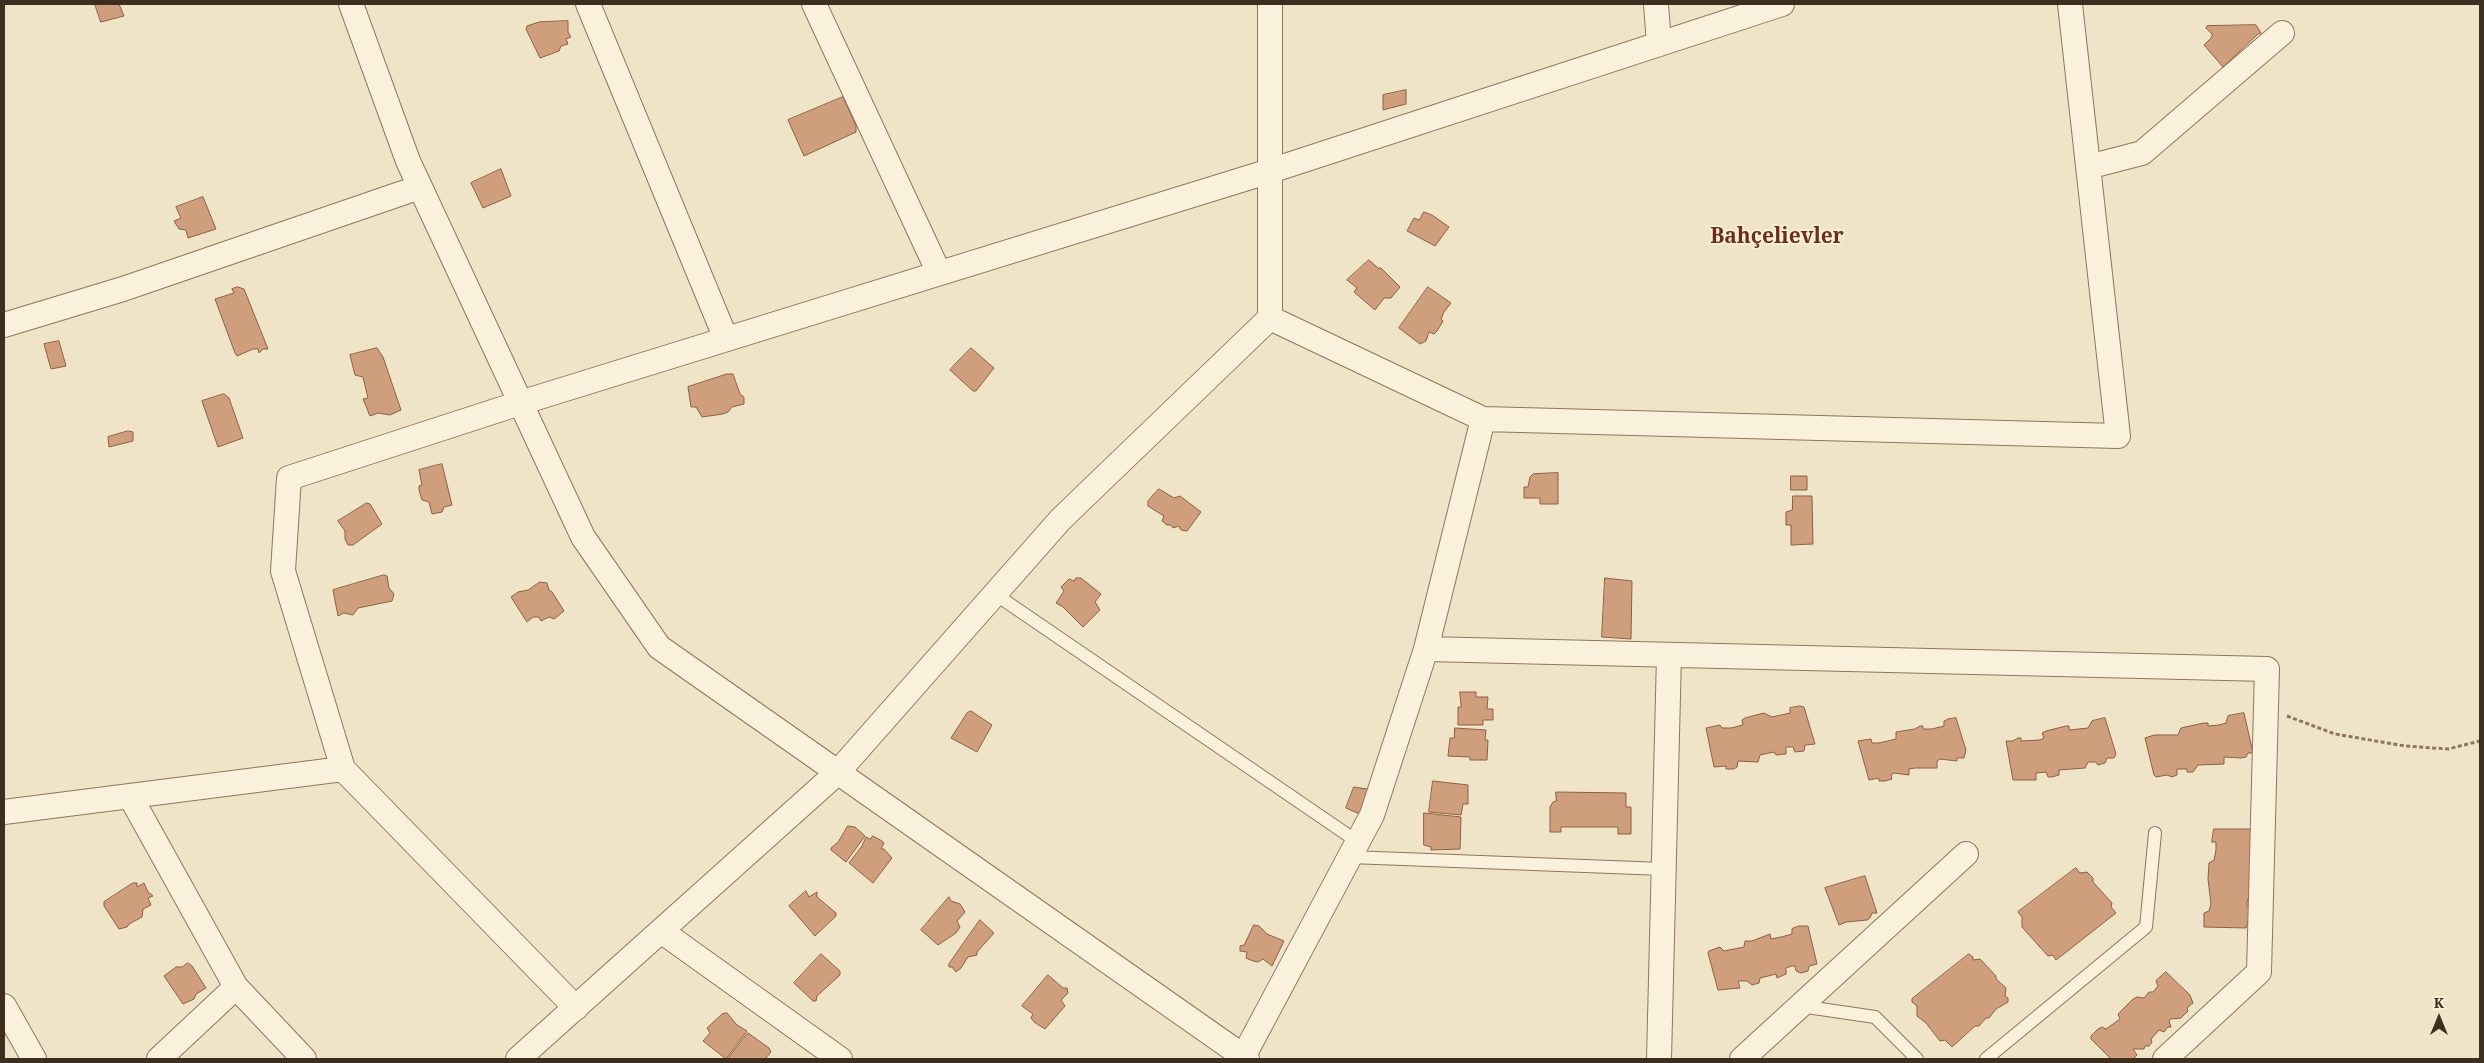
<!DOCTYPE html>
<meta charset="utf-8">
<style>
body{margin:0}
#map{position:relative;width:2484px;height:1063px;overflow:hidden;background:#f0e4c8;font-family:"Noto Serif",serif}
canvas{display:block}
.frame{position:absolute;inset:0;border:5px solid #3d2e20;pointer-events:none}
.north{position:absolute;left:2414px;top:993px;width:50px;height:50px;-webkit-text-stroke:4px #f7eed8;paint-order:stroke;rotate:0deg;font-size:14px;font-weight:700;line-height:20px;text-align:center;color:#3d2e20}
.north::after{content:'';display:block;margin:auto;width:18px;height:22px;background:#3d2e20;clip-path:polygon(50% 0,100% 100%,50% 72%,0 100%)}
</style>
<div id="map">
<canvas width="2484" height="1063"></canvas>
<div class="frame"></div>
<div class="north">K</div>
</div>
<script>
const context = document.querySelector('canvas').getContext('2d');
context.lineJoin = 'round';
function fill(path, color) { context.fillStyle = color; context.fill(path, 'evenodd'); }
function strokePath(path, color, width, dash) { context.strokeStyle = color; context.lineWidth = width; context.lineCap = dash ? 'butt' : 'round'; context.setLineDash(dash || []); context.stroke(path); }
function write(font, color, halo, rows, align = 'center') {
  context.font = font + ' "Noto Serif",serif'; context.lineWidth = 4; context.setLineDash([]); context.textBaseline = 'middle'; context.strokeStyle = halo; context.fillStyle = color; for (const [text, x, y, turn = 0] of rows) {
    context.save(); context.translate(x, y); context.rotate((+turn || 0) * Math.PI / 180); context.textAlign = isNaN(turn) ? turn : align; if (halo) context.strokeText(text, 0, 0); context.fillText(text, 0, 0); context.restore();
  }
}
const building = new Path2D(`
 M95 4H119L124 16 101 22Z
 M568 21V32L571 37 566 39 568 44 561 46 559 51 540 58 526 29 527 26 539 22Z
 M2256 25 2261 33 2258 34 2223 67 2204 45 2212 37V34L2206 28 2207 26Z
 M1406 90V104L1383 110V95Z
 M843 97 856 126V132L804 156 788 120Z
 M501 169 511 196 483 208 471 183Z
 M203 197 216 229 188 238 186 230 179 229 174 221 181 218 176 207Z
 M1424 212 1432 215 1449 227 1435 246 1407 231 1414 218 1419 220Z
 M1369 260 1378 268H1381L1400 287 1391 298H1384L1375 310 1354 292 1357 288 1347 280Z
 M238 287 244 289 268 349H263L259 353 258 349H253L237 356 235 353 215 299 234 293 232 289Z
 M1428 287 1451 303 1444 312 1441 319 1443 321 1437 331 1434 334 1429 332 1426 341 1420 344 1399 328Z
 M59 341 66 366 51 369 44 344Z
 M377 348 383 357 401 410 390 415 378 413 370 416 363 399 368 398 363 377 355 375 350 355Z
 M971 348 994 368 976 391H973L950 370Z
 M727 374H733L740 394 744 397V404L732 407 728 412 723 414 702 417 696 407H691L688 387Z
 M224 394 229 398 243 438 218 447 202 401Z
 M128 431 133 432V441L109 447 108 437Z
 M442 464 452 505 444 507 442 512 432 514 429 502 422 500 419 490V486L422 485 419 470Z
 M1558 473V504H1540V498H1524V487H1528L1530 477 1533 474Z
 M1791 476H1807V490H1791Z
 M1159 489 1174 498 1180 496 1201 512 1187 531 1181 530 1179 526 1173 528 1171 525H1167L1162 521 1164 516 1148 506V501Z
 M1793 496H1812L1813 544 1791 545V525H1786V512L1792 510Z
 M367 503 370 504 382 524 353 545H348L345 539V531L338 521Z
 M384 575 387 576 389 588 394 594 392 601 358 608 353 615 344 613 338 616 333 590Z
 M1076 578H1081L1101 594 1095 602 1100 610 1083 627 1063 607 1056 603 1064 591 1061 587 1069 579 1074 581Z
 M1605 578 1632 581 1631 639 1602 637Z
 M540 582 547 583 549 590 552 592 564 611 554 619 549 617 541 621 539 617H533L527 622 511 597 518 592 528 590Z
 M1460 692H1476V697H1488L1487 709H1493V720H1483V725H1458V707H1461Z
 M1800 706 1804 707 1815 744 1805 745 1804 751 1795 752 1793 747H1786V754L1776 755 1774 752 1760 755 1758 762 1738 761 1737 767 1734 769H1726V766L1714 767 1706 728 1720 725 1722 728H1731L1743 725 1742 720 1745 718 1764 713 1772 717 1790 713V708Z
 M971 711 992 725 977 752 951 738 967 713Z
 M2244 713 2253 753H2248L2246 757 2241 758 2224 757V764L2198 765 2193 772H2187V769H2177V775L2172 777 2167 775 2156 777 2154 775 2145 738 2154 735H2178L2181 728 2204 723H2208V726L2219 725 2226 723 2228 716Z
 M1956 718 1966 750 1964 758H1957V761L1940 759 1937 761V768H1915L1909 769V775L1894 773 1891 775 1892 779 1885 781H1879V778L1869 780 1858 741 1871 739 1872 743H1879L1896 739V732L1915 729 1920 726H1923V729H1932L1944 726V721L1948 719Z
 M2105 718 2116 754 2114 758H2107L2105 763 2098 765 2096 762H2088L2085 768 2059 770V775L2052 777H2048L2046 772 2036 773V780H2013L2006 741H2013L2018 738H2021V741L2040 740 2044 738 2042 733 2046 731 2066 726H2069V730L2088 728 2092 721Z
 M1455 728 1486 730 1485 740H1488L1487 760H1470V757L1448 756 1450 738H1454Z
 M1433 781 1468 785V804H1463L1461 815 1429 812Z
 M1354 787 1373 790 1362 815 1346 808Z
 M1556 792 1626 793V807H1631V834H1618V827H1561V832H1550V807L1553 802 1556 801Z
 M1424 813 1461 817 1460 849 1431 850V847L1424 845Z
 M848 826 855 827 865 836 846 862 831 850V848L838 842Z
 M2214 829H2253L2257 851H2250V858H2255L2253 899H2248L2247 902V906L2252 909 2246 928 2204 927V913L2209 911 2211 904 2208 879 2209 863 2214 860 2216 850V842H2212Z
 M873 836 882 841 884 843 881 849H884L892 858 873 883 849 863 862 846 866 837 870 839Z
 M2076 868 2080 873 2087 872 2093 878V882L2112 903 2111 907 2116 913 2056 960 2053 955 2048 956 2022 927V917L2018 912Z
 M1865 876 1877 913H1872L1870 918 1867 920 1846 922 1839 925 1825 888Z
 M133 883H137V887L144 883 148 892 153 896 148 898 151 905 143 909 142 917 129 924 127 927 119 929 104 906V902Z
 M806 891 809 897 817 892V897L836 913V916L815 936 789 906Z
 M949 897 951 901 960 904 965 912 957 921 960 927 956 933 938 945 921 930Z
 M980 920 994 933 977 952V955L968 957 961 968 956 972 952 967H949V964Z
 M1254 925 1259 926 1267 934 1284 941 1272 966 1263 959 1258 962 1253 961 1246 958 1247 952 1240 951V946L1244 945Z
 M1799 926H1808L1817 964 1809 966 1808 971 1801 973 1796 971 1795 966H1791L1786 968V974L1777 978 1776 974 1760 978 1759 983 1752 985 1747 981H1738L1740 988 1718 990 1708 953 1709 951 1720 947 1724 951 1744 947 1745 941H1752L1770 934 1771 939 1781 937 1792 934V929Z
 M821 954 840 971V975L817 996 816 1001H813L794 983Z
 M1969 954 1973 957V960L1980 959 1996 976V979L2006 988 2005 996 2008 998V1002L1996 1009 1989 1018H1986L1979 1026H1975L1952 1047 1945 1040 1940 1041 1926 1023 1917 1016V1006L1912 1002V999Z
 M188 963 192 966 206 988 196 994 194 999 183 1004 164 976 176 967H182Z
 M2166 972 2190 995 2193 1003 2187 1008 2188 1011 2181 1018 2171 1019 2169 1021 2171 1027H2168L2164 1032 2159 1030 2151 1039 2152 1042 2149 1046H2145L2144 1049H2133L2137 1055 2133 1059H2111L2091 1039V1036L2098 1029 2102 1027 2106 1029 2120 1019 2118 1014 2132 1000 2137 997 2144 998 2149 992H2153L2158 986 2156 981Z
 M1048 975 1063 988H1067L1068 993 1061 1000 1065 1006 1045 1029 1034 1022 1031 1018 1033 1014 1022 1006Z
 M727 1013 737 1025 747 1031 726 1059 703 1041 710 1033 707 1028 722 1014Z
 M748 1033 769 1048 771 1052 765 1059H728Z`);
fill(building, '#cf9f7d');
strokePath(building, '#8d5f41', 1);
const lane = new Path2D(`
 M995 594 1358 842
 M1350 857 1663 869
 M1800 1006 1875 1017 1917 1059
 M1986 1059 2146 927 2155 833`);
const street = new Path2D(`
 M351 4 408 161 583 537 659 647 1247 1059
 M588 4 726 339
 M814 4 939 273
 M1656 4 1659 44
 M2088 167 2142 153 2282 33
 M1270 318 1483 419 2118 436 2070 4
 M4 325 123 289 420 187
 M1426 649 2267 669 2259 972 2165 1059
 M130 796 236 987 304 1059
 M4 812 343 769
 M661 931 840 1059
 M4 1006 34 1059
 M576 1008 343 769 283 571 289 478 520 403 1270 171 1782 4
 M159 1059 236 987
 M518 1059 837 773 1061 519 1270 318V4
 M1242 1059 1372 815 1426 649 1483 419
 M1659 1059 1669 655
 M1742 1059 1966 854`);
strokePath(lane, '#8d765c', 14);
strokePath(street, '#8d765c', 26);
strokePath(new Path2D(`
 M2287 716 2335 734 2405 746 2448 749 2480 741`), '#8d765c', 3, [4, 2.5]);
strokePath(lane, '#faf1dc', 12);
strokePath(street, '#faf1dc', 24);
write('bold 21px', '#6b2e1e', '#f7eed8', [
 ["Bahçelievler",1777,237]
]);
</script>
